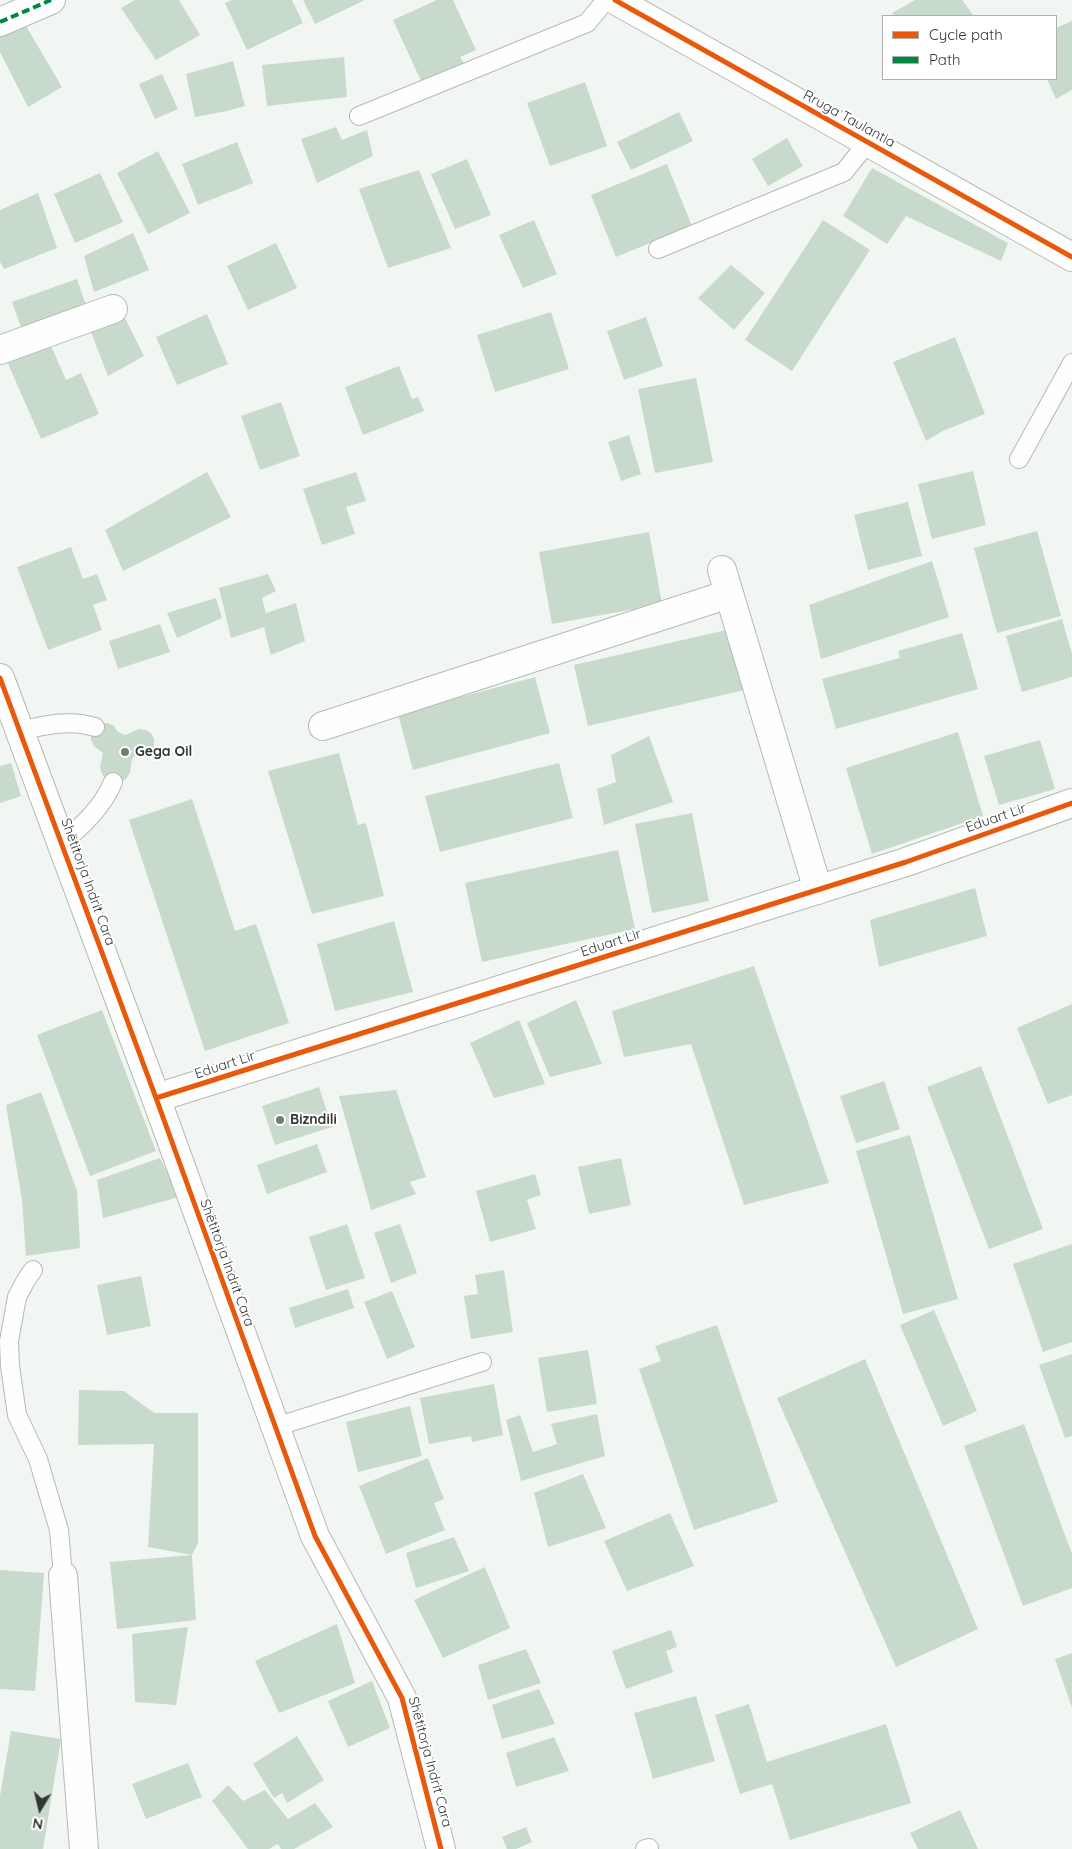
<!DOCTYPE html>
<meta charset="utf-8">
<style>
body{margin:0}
#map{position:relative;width:1072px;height:1849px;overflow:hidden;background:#f2f6f2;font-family:Quicksand,sans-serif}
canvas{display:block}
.legend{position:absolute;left:882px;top:15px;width:175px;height:65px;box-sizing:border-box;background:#fff;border:1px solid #adafae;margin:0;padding:6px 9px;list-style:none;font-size:15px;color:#333734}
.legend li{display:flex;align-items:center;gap:10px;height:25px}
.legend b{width:25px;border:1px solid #adafae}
.north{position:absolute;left:15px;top:1784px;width:50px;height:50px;-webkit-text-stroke:4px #fff;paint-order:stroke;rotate:189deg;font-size:14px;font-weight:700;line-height:20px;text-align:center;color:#333734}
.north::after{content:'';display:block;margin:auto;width:18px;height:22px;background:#333734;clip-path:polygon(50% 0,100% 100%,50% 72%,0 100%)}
</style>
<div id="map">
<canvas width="1072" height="1849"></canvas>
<ul class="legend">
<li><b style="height:6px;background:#e8590c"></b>Cycle path</li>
<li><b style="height:6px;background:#00873e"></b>Path</li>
</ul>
<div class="north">N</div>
</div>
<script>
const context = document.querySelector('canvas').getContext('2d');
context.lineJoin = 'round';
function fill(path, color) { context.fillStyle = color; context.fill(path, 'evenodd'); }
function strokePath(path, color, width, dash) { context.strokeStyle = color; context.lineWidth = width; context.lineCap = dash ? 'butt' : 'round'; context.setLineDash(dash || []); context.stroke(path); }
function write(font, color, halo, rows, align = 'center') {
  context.font = font + ' Quicksand,sans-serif'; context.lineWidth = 4; context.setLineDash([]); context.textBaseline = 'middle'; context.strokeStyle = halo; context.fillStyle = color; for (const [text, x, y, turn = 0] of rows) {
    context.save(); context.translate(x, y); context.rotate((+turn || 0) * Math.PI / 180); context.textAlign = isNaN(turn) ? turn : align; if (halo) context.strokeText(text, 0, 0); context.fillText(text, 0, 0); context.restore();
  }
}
fill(new Path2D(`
 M135 0H179L200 35 156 60 121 8Z
 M232 0H292L303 23 247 50 225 3Z
 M303 0H365L315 24Z
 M437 0H453L476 50 460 57 464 64 422 83 393 20Z
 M915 0H962L974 16H894L892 13Z
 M1072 21V90L1056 99 1047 79H1056V28Z
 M26 26 62 87 28 107 0 52V37Z
 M344 57 347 97 267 106 262 65Z
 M233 61 245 106 227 111 195 117 186 74Z
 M162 74 178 109 155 119 139 84Z
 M585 82 607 146 550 166 527 103Z
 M679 112 693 141 631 170 617 142Z
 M336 127 342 140 367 130 373 156 317 183 301 139Z
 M787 138 803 166 768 186 752 159Z
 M237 142 253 183 198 205 182 164Z
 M158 151 190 213 148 234 117 173Z
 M467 159 491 215 455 229 431 174Z
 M667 164 692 226 616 257 591 195Z
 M872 168 1008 243 1001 261 906 216 887 244 843 216Z
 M419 170 451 248 388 268 359 189Z
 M100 173 123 222 75 243 54 194Z
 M38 193 57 248 4 269 0 262V210Z
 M534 220 557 274 523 288 499 235Z
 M823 220 870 250 792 371 745 340Z
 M133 233 149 270 94 292 84 256Z
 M276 243 297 288 248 310 227 266Z
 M731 265 765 293 734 330 698 298Z
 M77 279 87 308 22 330 12 302Z
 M551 312 569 369 495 392 477 335Z
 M123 314 144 356 108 376 89 327Z
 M207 314 228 364 177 385 156 337Z
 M646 317 663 366 624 380 607 331Z
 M955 337 985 414 943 431 926 441 893 362Z
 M49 341 66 380 81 373 99 414 41 439 6 359Z
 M399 366 412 399 418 397 424 411 363 435 345 387Z
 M696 378 713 462 655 473 638 389Z
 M281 402 300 456 260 470 241 416Z
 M629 435 641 474 621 481 608 442Z
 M973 471 986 525 932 539 918 484Z
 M207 472 231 517 123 571 105 530Z
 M356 472 366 501 346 507 355 534 322 545 303 489Z
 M908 502 922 556 868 570 854 515Z
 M1037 531 1061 616 997 633 974 548Z
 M649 532 662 604 552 624 539 552Z
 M71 547 83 579 97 574 107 600 93 605 102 630 48 650 17 567Z
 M932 561 949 617 821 659 809 605Z
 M268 574 276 591 262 598 266 613 296 603 305 641 271 655 264 627 231 638 219 588Z
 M216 598 222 618 177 638 167 613Z
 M1062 619 1072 654V677L1022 692 1006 636Z
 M160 624 170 652 118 669 109 641Z
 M735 628 749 689 588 726 574 665Z
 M962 633 978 689 836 729 822 679 900 658 898 651Z
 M535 677 550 733 413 770 398 714Z
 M101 723H108L114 726 118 732 125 735 139 729 146 730 151 733 154 739V746L150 751 145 755 134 756 132 759 130 773 126 779 120 782 106 780 102 774 100 767 103 753 94 746 91 740V733Z
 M958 732 983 816 872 854 846 768Z
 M649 736 673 802 604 825 597 789 616 782 611 755Z
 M1040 740 1055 789 999 805 984 756Z
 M339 753 358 825 366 823 384 896 312 914 268 771Z
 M11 763 21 796 0 803V766Z
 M559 763 573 818 440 852 425 796Z
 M192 799 235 931 256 924 289 1023 205 1051 129 820Z
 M692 813 709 901 652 913 635 824Z
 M618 850 635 929 482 962 465 883Z
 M975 888 987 936 879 967 870 920Z
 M394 921 413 992 335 1011 317 944Z
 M754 966 829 1183 744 1205 691 1044 624 1057 612 1011Z
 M576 1000 602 1064 550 1077 527 1023Z
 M1072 1004V1095L1048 1104 1017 1028Z
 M102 1010 156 1151 90 1176 37 1035Z
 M519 1020 545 1084 494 1098 470 1043Z
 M981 1066 1043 1229 989 1249 927 1087Z
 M884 1081 900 1129 856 1143 840 1096Z
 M319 1087 332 1127 275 1145 262 1106Z
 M396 1090 426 1177 410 1182 416 1194 371 1210 339 1096Z
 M41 1092 77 1191 80 1248 26 1256 22 1200 6 1105Z
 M910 1135 958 1299 903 1314 856 1151Z
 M317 1144 327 1172 267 1194 257 1165Z
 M160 1158 179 1197 103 1218 97 1180Z
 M621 1158 631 1205 589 1214 578 1167Z
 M535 1174 541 1195 527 1200 536 1229 490 1242 476 1191Z
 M347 1224 365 1278 326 1290 309 1237Z
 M400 1224 417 1273 391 1283 374 1233Z
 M1072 1244V1342L1043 1352 1013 1264Z
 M504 1270 513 1332 471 1339 464 1296 478 1294 475 1275Z
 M141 1276 151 1326 107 1335 97 1285Z
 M348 1289 354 1308 295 1328 289 1308Z
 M392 1291 415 1347 387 1359 364 1302Z
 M934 1310 977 1411 943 1426 900 1325Z
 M717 1325 778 1502 694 1530 639 1369 661 1361 655 1346Z
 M588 1350 597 1404 547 1412 538 1358Z
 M1072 1354V1436L1065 1438 1039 1365Z
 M865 1359 978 1629 896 1667 777 1398Z
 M494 1384 503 1435 472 1442 471 1436 429 1444 420 1398Z
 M79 1390 124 1391 154 1413H198V1543L192 1555 148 1547 154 1444 78 1445Z
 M410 1406 422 1456 358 1472 346 1422Z
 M597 1414 605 1456 521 1481 506 1420 520 1415 533 1452 557 1444 551 1424Z
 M1024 1424 1072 1554V1588L1023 1606 964 1446Z
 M428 1458 444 1499 434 1503 445 1530 386 1554 359 1486Z
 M583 1474 606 1528 548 1547 534 1493Z
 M670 1513 694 1566 627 1591 604 1541Z
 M454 1537 469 1571 416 1588 406 1553Z
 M192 1555 196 1620 117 1629 110 1562Z
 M485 1567 510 1628 443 1658 414 1600Z
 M0 1570 44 1573 35 1691 0 1689Z
 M337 1624 355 1683 279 1713 255 1661Z
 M188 1627 176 1705 135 1702 132 1634Z
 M671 1630 677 1647 666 1651 673 1672 626 1689 612 1651Z
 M526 1649 541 1683 488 1700 478 1665Z
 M1072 1653V1708L1055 1659Z
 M372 1681 390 1728 348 1747 328 1701Z
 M539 1689 555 1724 502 1739 492 1705Z
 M696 1696 715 1761 653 1779 634 1713Z
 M749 1704 767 1762 886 1724 911 1803 790 1840 772 1784 740 1794 715 1715Z
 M11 1731 61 1739 43 1849H0V1796Z
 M297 1736 324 1780 287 1803 282 1793 274 1798 253 1764Z
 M554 1737 569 1771 516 1787 506 1753Z
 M188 1763 202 1797 146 1819 132 1784Z
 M228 1785 243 1801 265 1790 288 1819 315 1803 333 1827 294 1849H281L278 1844 269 1849H248L212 1801Z
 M960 1810 978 1849H918L910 1833Z
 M526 1827 532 1842 516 1849H507L502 1837Z`), '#c7dacc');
const lane = new Path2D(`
 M359 116 587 23 606 0
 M658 249 844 172 868 142
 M1019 459 1072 363
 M20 731C45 725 70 719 95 727
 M61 844C81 827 103 807 113 782
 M33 1270 26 1280 17 1297 9 1341 10 1366 17 1415 38 1459 59 1530 63 1576
 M275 1427 482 1362
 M645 1849 649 1848`);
const street = new Path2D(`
 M0 22 51 0
 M0 350 113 309
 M722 570 818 890
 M323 726 729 594
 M156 1098 906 862 1072 803
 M63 1576 84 1849`);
const secondary = new Path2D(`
 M615 0 1072 257
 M0 678 156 1098 315 1536 402 1698 441 1849`);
strokePath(lane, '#b6b9b6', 20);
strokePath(street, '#b6b9b6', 30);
strokePath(secondary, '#b6b9b6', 30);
strokePath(lane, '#fdfefd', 18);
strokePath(street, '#fdfefd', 28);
strokePath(secondary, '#fdfefd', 28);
strokePath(new Path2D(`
 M0 22 51 0`), '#00873e', 4, [8, 4]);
strokePath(new Path2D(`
 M615 0 1072 257
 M0 678 156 1098 315 1536 402 1698 441 1849
 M156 1098 906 862 1072 803`), '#e8590c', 5);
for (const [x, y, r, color] of [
 [125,752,5,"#767a76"],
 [280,1120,5,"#767a76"]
]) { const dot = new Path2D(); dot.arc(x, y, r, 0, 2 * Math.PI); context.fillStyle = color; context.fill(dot); strokePath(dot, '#fff', 2); }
write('14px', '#333734', '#fff', [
 ["Rruga Taulantia",849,119,29],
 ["Eduart Lir",996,818,-19],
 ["Shëtitorja Indrit Cara",88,882,70],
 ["Eduart Lir",611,943,-18],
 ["Eduart Lir",225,1065,-18],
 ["Shëtitorja Indrit Cara",227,1263,70],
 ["Shëtitorja Indrit Cara",430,1762,75]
]);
write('bold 14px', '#333734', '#fff', [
 ["Gega Oil",135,752],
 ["Bizndili",290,1120]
], 'left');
</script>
